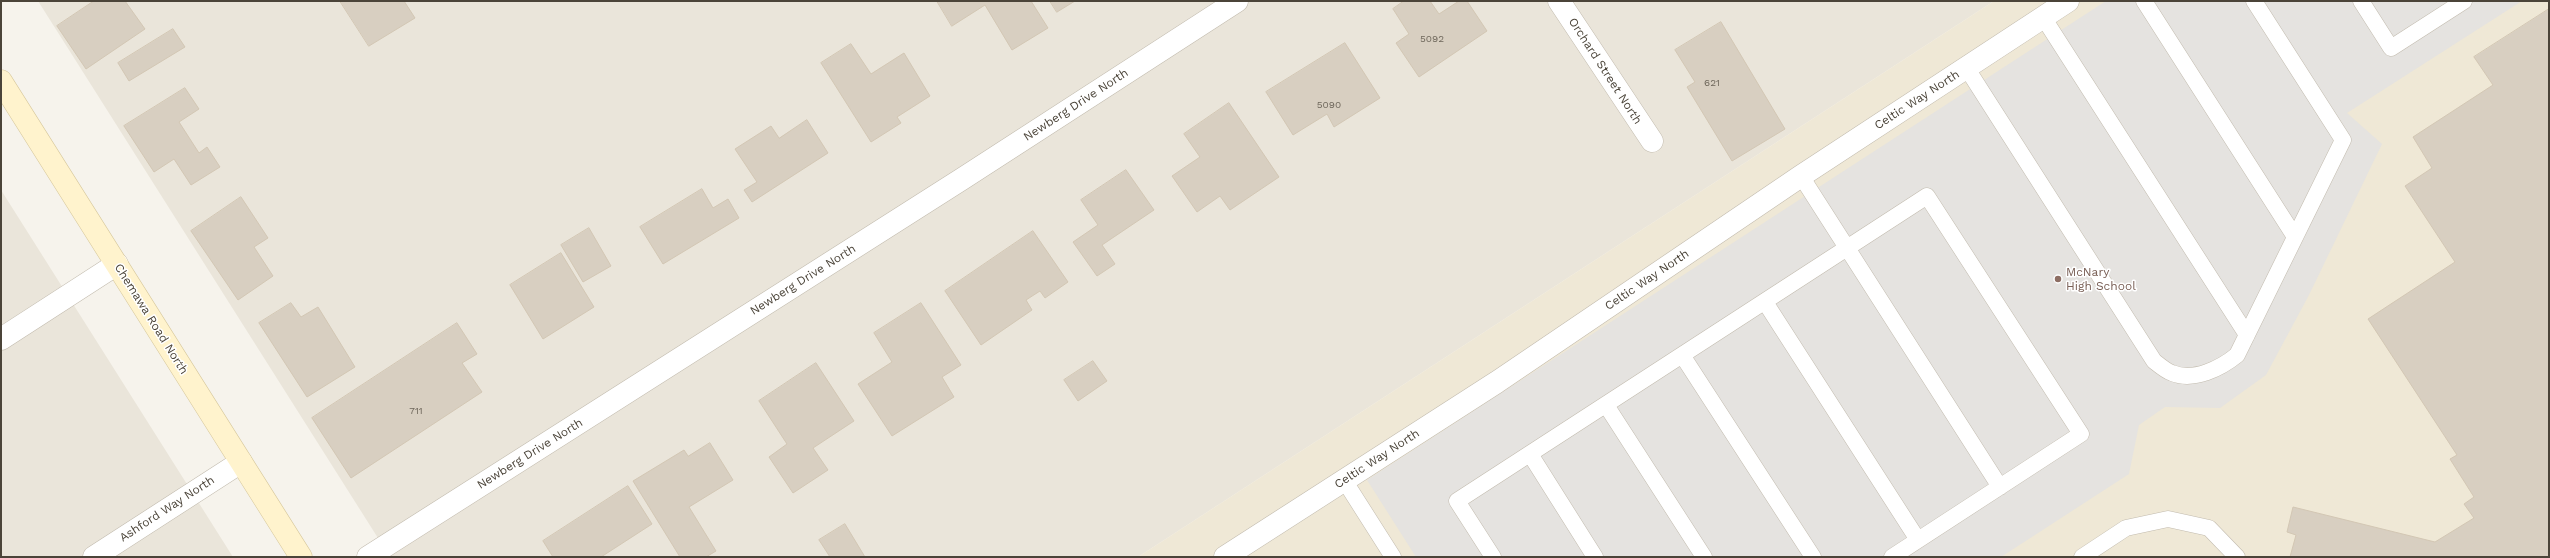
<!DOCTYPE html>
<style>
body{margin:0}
#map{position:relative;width:2550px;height:558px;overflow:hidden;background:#f6f3ec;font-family:"Work Sans",sans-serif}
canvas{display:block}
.frame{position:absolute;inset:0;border:2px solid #4b4439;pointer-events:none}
</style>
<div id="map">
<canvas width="2550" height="558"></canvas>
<div class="frame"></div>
</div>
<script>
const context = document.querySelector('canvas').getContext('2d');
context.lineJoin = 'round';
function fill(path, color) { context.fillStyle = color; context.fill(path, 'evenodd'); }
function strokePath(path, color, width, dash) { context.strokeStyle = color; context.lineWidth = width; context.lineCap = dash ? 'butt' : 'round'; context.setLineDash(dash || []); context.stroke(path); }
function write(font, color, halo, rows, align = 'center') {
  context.font = font + ' "Work Sans",sans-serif'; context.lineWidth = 3; context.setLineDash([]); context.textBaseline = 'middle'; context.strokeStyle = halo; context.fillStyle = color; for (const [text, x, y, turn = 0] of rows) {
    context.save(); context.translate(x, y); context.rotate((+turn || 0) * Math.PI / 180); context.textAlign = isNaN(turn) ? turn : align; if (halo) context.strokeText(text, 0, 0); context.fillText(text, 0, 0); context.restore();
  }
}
fill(new Path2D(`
 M38 1H1994L1138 557H390Z
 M1 190 233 557H1Z`), '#eae5da');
fill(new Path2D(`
 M1994 1H2549V557H1138Z`), '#efe8d6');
fill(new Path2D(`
 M2106 1H2522L2347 113 2382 144 2309 295 2266 375 2220 408 2165 407 2139 425 2129 474 2001 557H1416L1367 480Z`), '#e5e3e0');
const building = new Path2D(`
 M94 1H125L145 29 86 69 57 26Z
 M340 1H404L415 18 369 46Z
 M937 1H1031L1048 28 1012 50 985 5 952 26Z
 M1050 1H1075L1057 12Z
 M1404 1H1430L1439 14 1459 1H1467L1487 31 1419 77 1396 43 1409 34 1393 9Z
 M2549 9V557H2290L2296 535 2287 532 2293 507 2435 542 2474 518 2464 504 2474 497 2450 459 2457 455 2368 319 2455 262 2405 186 2432 168 2413 137 2493 85 2474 57Z
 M1721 22 1785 129 1732 161 1687 87 1695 82 1675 50Z
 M173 29 185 47 129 81 118 63Z
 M1345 43 1380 98 1334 127 1327 114 1293 135 1266 92Z
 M851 44 871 74 904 53 930 96 897 117 901 123 871 142 821 63Z
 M185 88 199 109 179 122 199 153 207 147 220 167 191 185 174 159 154 172 124 126Z
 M1229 103 1279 177 1230 210 1220 196 1197 212 1172 176 1200 157 1184 134Z
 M807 120 828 153 752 202 744 190 757 182 735 149 771 126 779 138Z
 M1126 170 1154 210 1102 245 1115 264 1097 276 1073 242 1098 225 1081 200Z
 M702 189 713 208 728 199 739 218 663 264 640 227Z
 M241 197 268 238 254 247 273 276 238 300 191 231Z
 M589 228 611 266 583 282 561 245Z
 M1033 231 1068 282 1045 298 1040 291 1026 300 1032 310 981 345 945 291Z
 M561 253 594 307 543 339 510 285Z
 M291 303 301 317 318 307 355 367 307 397 259 323Z
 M921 303 961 365 942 377 954 397 892 436 858 384 892 362 874 333Z
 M457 323 477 354 462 363 482 392 351 478 312 418Z
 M1093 361 1107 381 1078 401 1064 380Z
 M816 363 854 421 813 448 828 470 793 493 769 457 787 444 759 401Z
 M710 443 733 480 689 507 716 551 706 557H680L633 481 684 450 688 456Z
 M628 486 652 524 601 557H553L543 541Z
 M845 524 865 557H830L819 540Z`);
fill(building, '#d8cfc1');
strokePath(building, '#d3c7b4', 1);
const lane = new Path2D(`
 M2144 1 2295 237
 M2361 1 2391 48 2464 1
 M2043 17 2247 335
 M1966 67 2154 361C2159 365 2166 371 2172 373 2194 382 2221 368 2237 355L2343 140 2254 1
 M1801 176 2000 487
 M1765 302 1918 540
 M1682 355 1813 557
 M1606 405 1704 557
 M1530 454 1595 557
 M1344 480 1393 557
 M1493 557 1457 501 1927 196 2081 434 1892 557
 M2082 557 2126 528 2168 519 2209 528 2237 557`);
const street = new Path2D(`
 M1559 1 1652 141
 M1 339 117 264
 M94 557 241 462
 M368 557 962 179 1237 1
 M1225 557 1497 382 1801 176 2068 1`);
const secondary = new Path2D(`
 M1 81 301 557`);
strokePath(lane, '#c2bbae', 17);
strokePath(street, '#c2bbae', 23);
strokePath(secondary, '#d6c79b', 23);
strokePath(lane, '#fff', 16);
strokePath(street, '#fff', 22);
strokePath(secondary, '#fff3cd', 22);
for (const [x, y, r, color] of [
 [2058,279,4,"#8d6e63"]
]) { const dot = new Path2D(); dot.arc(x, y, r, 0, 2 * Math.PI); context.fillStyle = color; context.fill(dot); strokePath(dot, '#fff', 1.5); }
write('10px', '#6e675b', null, [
 ["5092",1432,39],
 ["621",1712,83],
 ["5090",1329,105],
 ["711",416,411]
]);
write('12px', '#4b4439', '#fff', [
 ["Orchard Street North",1605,71,57],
 ["Celtic Way North",1917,100,-33],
 ["Newberg Drive North",1076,105,-33],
 ["Newberg Drive North",803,280,-32],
 ["Celtic Way North",1647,280,-34],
 ["Chemawa Road North",151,319,58],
 ["Newberg Drive North",530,454,-32],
 ["Celtic Way North",1377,459,-33],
 ["Ashford Way North",167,509,-33]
]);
write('12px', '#785e54', '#fff', [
 ["McNary",2066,272],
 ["High School",2066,286]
], 'left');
</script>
